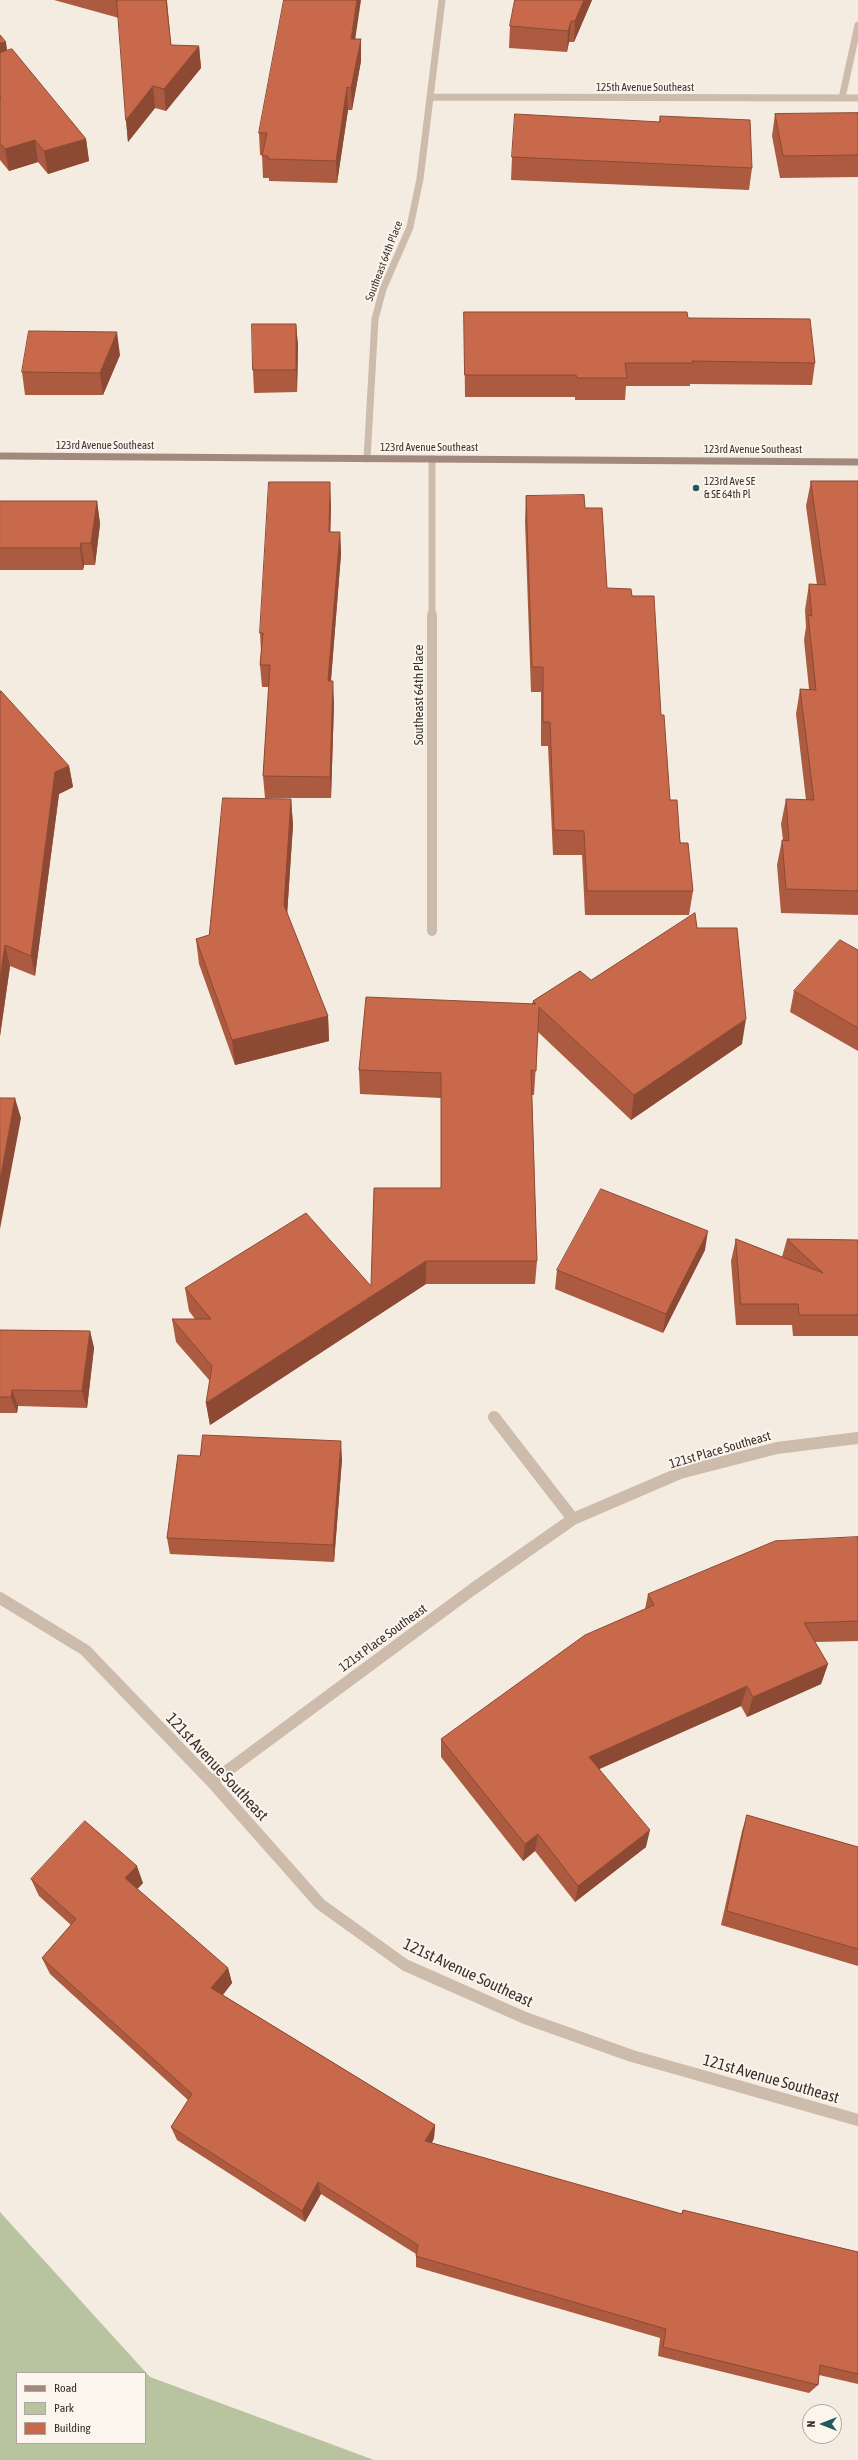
<!DOCTYPE html>
<style>
body{margin:0}
#map{position:relative;width:858px;height:2460px;overflow:hidden;background:#f4ebe1;font-family:"Asap Condensed",sans-serif}
canvas{display:block}
.legend{position:absolute;left:16px;top:2372px;width:130px;height:72px;box-sizing:border-box;background:#fbf5ee;border:1px solid #aea6a0;margin:0;padding:5px 7px;list-style:none;font-size:12px;color:#3b302b}
.legend li{display:flex;align-items:center;gap:8px;height:20px}
.legend b{width:20px;border:1px solid #aea6a0}
.north{position:absolute;left:802px;top:2404px;width:40px;height:40px;box-sizing:border-box;background:#fbf5ee;border:1px solid #aea6a0;border-radius:50%;rotate:270deg;font-size:11px;font-weight:700;line-height:16px;text-align:center;color:#3b302b}
.north::after{content:'';display:block;margin:auto;width:14px;height:18px;background:#1f5a5e;clip-path:polygon(50% 0,100% 100%,50% 72%,0 100%)}
</style>
<div id="map">
<canvas width="858" height="2460"></canvas>
<ul class="legend">
<li><b style="height:5px;background:#a18a7d"></b>Road</li>
<li><b style="height:11px;background:#b8c4a0"></b>Park</li>
<li><b style="height:11px;background:#c8694b"></b>Building</li>
</ul>
<div class="north">N</div>
</div>
<script>
const context = document.querySelector('canvas').getContext('2d');
context.lineJoin = 'round';
function fill(path, color) { context.fillStyle = color; context.fill(path, 'evenodd'); }
function strokePath(path, color, width, dash) { context.strokeStyle = color; context.lineWidth = width; context.lineCap = dash ? 'butt' : 'round'; context.setLineDash(dash || []); context.stroke(path); }
function write(font, color, halo, rows, align = 'center') {
  context.font = font + ' "Asap Condensed",sans-serif'; context.lineWidth = 4; context.setLineDash([]); context.textBaseline = 'middle'; context.strokeStyle = halo; context.fillStyle = color; for (const [text, x, y, turn = 0] of rows) {
    context.save(); context.translate(x, y); context.rotate((+turn || 0) * Math.PI / 180); context.textAlign = isNaN(turn) ? turn : align; if (halo) context.strokeText(text, 0, 0); context.fillText(text, 0, 0); context.restore();
  }
}
fill(new Path2D(`
 M0 2212 150 2377 374 2460H0ZM17 2373H145V2443H17Z`), '#b8c4a0');
strokePath(new Path2D(`
 M431 97 858 98
 M842 98 858 25
 M367 459 375 319 383 289 410 227 420 179 442 0
 M432 459V616`), '#cdbbac', 7);
strokePath(new Path2D(`
 M432 615V931`), '#cdbbac', 10);
strokePath(new Path2D(`
 M494 1417 573 1519
 M0 1598 85 1650 212 1782 320 1904 405 1965 525 2018 632 2056 858 2120
 M212 1782 473 1589 573 1519 680 1473 777 1448 858 1438`), '#cdbbac', 12);
strokePath(new Path2D(`
 M0 456 858 462`), '#a18a7d', 7);
fill(new Path2D(`
 M54 0H167L171 45 199 46 201 68 166 111 155 108 128 142 126 120 119 18Z
 M515 0H592L574 42H569L567 52 509 48 510 26Z
 M0 35 7 51 86 139 89 161 48 174 38 162 9 171 0 160Z
 M355 39H361V61L352 110H348L337 183 269 181V178H263L262 155H260L259 133Z
 M858 113V177L780 178 772 136 775 114Z
 M660 116 752 168 749 190 511 180 512 157 659 122Z
 M464 312 688 318 815 363 812 385 690 384V386H626L625 400H575V397H465Z
 M296 324 298 346 297 392 254 393 253 370Z
 M120 355 103 395H25L22 372Z
 M811 481H858V915L781 913 777 865 782 840H783L781 824 786 799 806 800 796 714 800 689H809L804 640 806 627 805 610 809 584 817 585 806 506Z
 M526 496 585 508 607 588 632 596 661 715 670 800 693 891 689 915H585L582 855H553L548 746H541V692H531L525 521Z
 M0 501H97L100 524 95 565H84L83 570H0Z
 M331 504 330 532H340L341 554 331 681 334 703 331 798H265L263 776 269 687H262L260 665 261 651 260 633Z
 M0 697 69 766 73 787 59 794 35 976 10 966 0 1036Z
 M291 799 293 825 287 914 328 1016 329 1041 235 1065 199 964 196 939 209 935Z
 M697 928 742 1044 631 1120 538 1032 534 1095H532L537 1261 535 1284H426L210 1425 206 1403 210 1381 176 1342 172 1319H195L189 1311 185 1288 371 1286 441 1188V1098L360 1094 359 1070 532 1004 533 1001 591 980Z
 M858 950V1051L790 1012 794 991Z
 M736 1239 782 1257 787 1239 858 1240V1336H793L792 1325H736L731 1261Z
 M705 1250 663 1333 555 1289 557 1270Z
 M0 1330 90 1331 94 1348 87 1408 18 1406 17 1413H0Z
 M200 1456 342 1459 334 1562 170 1554 167 1538Z
 M858 1537V1641L815 1642 828 1664 821 1684 747 1717 741 1706 599 1769 646 1847 575 1902 535 1851 523 1861 441 1757V1739L645 1609 648 1594Z
 M747 1815 858 1847V1966L721 1925 742 1831Z
 M31 1879 143 1883 137 1889 228 1968 232 1983 223 1995 435 2125 434 2138 432 2143 681 2214 683 2210 858 2252V2384L819 2375 818 2385 809 2393 658 2356 660 2338 416 2267V2254L321 2194 305 2222 177 2140 171 2127 188 2100 50 1974 42 1958 71 1925 39 1896Z`), '#ac5a40');
fill(new Path2D(`
 M357 0H361L352 61 351 39Z
 M584 0H592L574 42 575 21Z
 M571 21 569 42 567 52 568 31Z
 M361 39V61L352 110 351 88Z
 M6 42 9 64 0 66V43Z
 M199 46 201 68 166 111 164 89Z
 M153 86 155 108 128 142 126 120Z
 M347 87 348 110 337 183 336 161Z
 M86 139 89 161 48 174 44 151Z
 M35 140 38 162 9 171 5 149Z
 M296 324 298 346 297 392 296 370Z
 M117 332 120 355 103 395 100 373Z
 M330 482 331 504 330 554 329 532Z
 M97 501 100 524 95 565 91 543Z
 M340 532 341 554 329 703 328 681Z
 M81 543 84 565 83 570 80 548Z
 M333 681 334 703 331 798 330 777Z
 M69 766 73 787 59 794 35 976 31 956 55 772Z
 M291 799 293 825 286 931 284 905Z
 M5 945 10 966 0 1036V979Z
 M328 1016 329 1041 235 1065 232 1040Z
 M746 1019 742 1044 631 1120 634 1095Z
 M15 1098 21 1118 0 1229V1180Z
 M708 1231 705 1250 663 1333 666 1314Z
 M426 1261V1284L210 1425 206 1403Z
 M90 1331 94 1348 87 1408 82 1391Z
 M12 1390 18 1406 17 1413 11 1397Z
 M341 1441 342 1459 334 1562 333 1545Z
 M828 1664 821 1684 747 1717 753 1697Z
 M747 1686 741 1706 586 1775 589 1757Z
 M650 1830 646 1847 575 1902 578 1886Z
 M538 1834 535 1851 523 1861 525 1844Z
 M137 1866 143 1883 131 1896 125 1878Z
 M228 1968 232 1983 216 2003 211 1988Z
 M435 2125 434 2138 426 2154 425 2141Z
 M318 2182 321 2194 305 2222 302 2211Z`), '#8c4a34');
const building = new Path2D(`
 M117 0H166L171 45 199 46 164 89 153 86 126 120Z
 M284 0H357L351 39H361L351 88 347 87 336 161 268 159V156H262L267 133H259Z
 M515 0H584L575 21H571L568 31 510 26Z
 M0 35 6 42 0 43Z
 M12 49 86 139 44 151 35 140 5 149 0 143V99L1 98 0 97V53Z
 M858 113V155L783 156 775 114Z
 M515 114 660 122V116L750 120 752 168 512 157Z
 M464 312H687L688 318 810 319 815 363 692 361 693 363H625L627 378H577L576 375H465Z
 M252 324H296V370H253Z
 M29 331 117 332 100 373 22 372Z
 M811 481H858V891L786 889 782 840 789 841 786 799 814 800 800 689 816 690 808 615 812 616 809 584 825 585Z
 M269 482H330L329 532H340L328 681H333L330 777 263 776 270 665H260L263 633H260Z
 M584 495 585 508H602L607 588 631 589 632 596H654L661 715H664L670 800H677L680 843H688L693 891H587L584 831 554 830 550 722H543V667H532L526 496Z
 M0 501H97L91 543H81L80 548H0Z
 M1 691 69 766 55 772 31 956 5 945 0 979V697Z
 M223 798 291 799 284 905 328 1016 232 1040 196 939 209 935Z
 M695 913 697 928H737L746 1019 634 1095 539 1007 536 1071 531 1070 537 1261H426L206 1403 212 1366 172 1319H211L185 1288 306 1213 371 1286 374 1188H441V1073L359 1070 366 997 536 1004 533 1001 580 971 591 980Z
 M840 940 858 950V1028L794 991Z
 M0 1098H15L0 1180Z
 M601 1189 708 1231 666 1314 557 1270Z
 M736 1239 823 1273 787 1239 858 1240V1315H799L798 1304H741Z
 M0 1330 90 1331 82 1391 12 1390 11 1397H0Z
 M203 1435 341 1441 333 1545 167 1538 178 1455 200 1456Z
 M858 1537V1621L804 1623 828 1664 753 1697 747 1686 589 1757 650 1830 578 1886 538 1834 525 1844 441 1739 585 1635 654 1605 648 1594 775 1541Z
 M747 1815 858 1847V1949L727 1911Z
 M85 1821 137 1866 125 1878 228 1968 211 1988 435 2125 425 2141 682 2214 683 2210 858 2252V2374L820 2365 818 2385 663 2347 666 2329 416 2256 418 2245 318 2182 302 2211 171 2127 192 2094 42 1958 76 1919 31 1879Z`);
fill(building, '#c8694b');
strokePath(building, '#8c4a34', 1);
for (const [x, y, r, color] of [
 [696,488,4,"#1f5a5e"]
]) { const dot = new Path2D(); dot.arc(x, y, r, 0, 2 * Math.PI); context.fillStyle = color; context.fill(dot); strokePath(dot, '#fbf5ee', 1.5); }
write('11px', '#3b302b', '#fbf5ee', [
 ["125th Avenue Southeast",645,88],
 ["Southeast 64th Place",384,261,-69],
 ["123rd Avenue Southeast",105,446],
 ["123rd Avenue Southeast",429,448],
 ["123rd Avenue Southeast",753,450]
]);
write('11px', '#3b302b', '#fbf5ee', [
 ["123rd Ave SE",704,482],
 ["& SE 64th Pl",704,495]
], 'left');
write('13px', '#3b302b', '#fbf5ee', [
 ["Southeast 64th Place",419,695,-90],
 ["121st Place Southeast",720,1450,-16],
 ["121st Place Southeast",383,1638,-36]
]);
write('16px', '#3b302b', '#fbf5ee', [
 ["121st Avenue Southeast",217,1767,47],
 ["121st Avenue Southeast",468,1973,25],
 ["121st Avenue Southeast",771,2079,16]
]);
</script>
